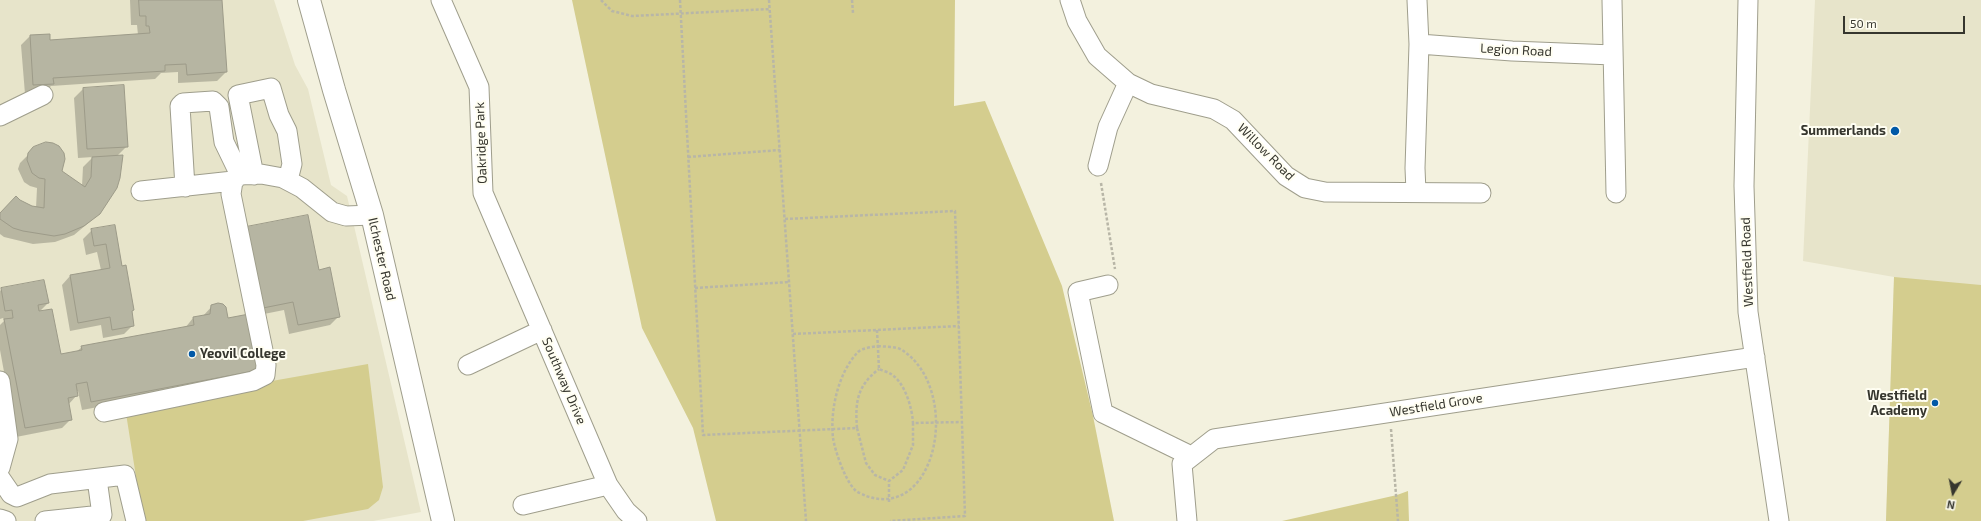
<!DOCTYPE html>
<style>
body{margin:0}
#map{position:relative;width:1981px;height:521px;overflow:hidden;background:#f3f1de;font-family:"Exo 2",sans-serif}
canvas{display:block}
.north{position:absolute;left:1933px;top:473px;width:40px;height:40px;-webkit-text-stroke:3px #fffef2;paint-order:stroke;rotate:190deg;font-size:11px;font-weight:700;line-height:16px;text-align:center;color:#36362e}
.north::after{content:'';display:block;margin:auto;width:14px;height:18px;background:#36362e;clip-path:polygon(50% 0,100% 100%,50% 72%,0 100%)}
.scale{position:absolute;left:1843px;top:16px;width:122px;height:18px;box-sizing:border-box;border:2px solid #36362e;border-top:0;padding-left:5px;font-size:12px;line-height:14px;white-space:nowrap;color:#36362e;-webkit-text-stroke:3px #fffef2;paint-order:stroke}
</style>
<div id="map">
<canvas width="1981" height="521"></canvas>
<div class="north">N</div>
<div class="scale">50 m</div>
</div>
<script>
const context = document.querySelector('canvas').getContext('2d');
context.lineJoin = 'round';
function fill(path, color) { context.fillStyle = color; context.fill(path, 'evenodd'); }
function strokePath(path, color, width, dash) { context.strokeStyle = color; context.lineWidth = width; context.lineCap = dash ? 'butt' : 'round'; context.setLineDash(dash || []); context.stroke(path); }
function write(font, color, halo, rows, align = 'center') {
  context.font = font + ' "Exo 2",sans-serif'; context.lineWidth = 4; context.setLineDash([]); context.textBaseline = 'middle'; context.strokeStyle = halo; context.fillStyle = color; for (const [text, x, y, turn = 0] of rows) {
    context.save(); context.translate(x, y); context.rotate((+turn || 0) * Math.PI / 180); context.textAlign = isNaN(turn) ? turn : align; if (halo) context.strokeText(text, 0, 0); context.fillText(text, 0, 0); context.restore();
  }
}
fill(new Path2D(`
 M0 0H274L295 65 308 89 331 185 347 196 421 512 373 521H0Z
 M1815 0H1981V521H1886L1894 277 1803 261Z`), '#e7e4ca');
fill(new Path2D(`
 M572 0H955L954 106 985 101 1062 286 1093 416 1114 521H716L693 428 642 328Z
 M1894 277 1981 285V521H1886Z
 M368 364 383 487 379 500 368 509 303 521H143L125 407Z
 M1408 491 1409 521H1282L1397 495Z`), '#d4cd8e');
fill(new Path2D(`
 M130 0H221L226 72 217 81 178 83V72L161 73 155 79 51 86 44 92 25 94 21 45 30 36 49 41 138 35 137 25H131Z
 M83 89 127 146 117 156 116 188 99 214 74 235 55 242 33 244 4 237 0 234V214L20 201 36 208 37 188 30 186 24 182 18 169 20 163 29 154 61 171 82 186 83 167 93 157 78 158 74 98Z
 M114 226 133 325 124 334 103 338 101 325 70 331 62 285 70 276 101 270 97 252 86 255 83 239 92 230Z
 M237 237 339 316 330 325 289 334 284 310 254 316Z
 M2 289 48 303 38 313 60 355 76 352 82 347 185 328 193 318 203 316 214 304 228 319 258 370 249 379 82 410 78 391H77V395L68 405 71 419 62 428 16 437 0 350V325L4 321 3 318 0 319V291Z`), '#0003');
const building = new Path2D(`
 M139 0H222L227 72 187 75 186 64 165 65V71L53 78 54 84 33 85 30 35 50 34V40L150 33 149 26H146V16H140Z
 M124 85 128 147 87 149 83 88Z
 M46 142 53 143 59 146 64 153 65 159 62 171 85 187 91 177 92 157 123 155 120 178 117 188 100 214 84 226 65 234 54 236 23 231 13 228 0 219V213L16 196 20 200 32 206 44 208 45 179 39 178 32 173 27 160 28 153 33 147Z
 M308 215 319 270 330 267 340 317 298 325 293 302 263 308 246 227Z
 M115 225 122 266 126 265 134 310 132 311 134 326 112 330 110 317 78 323 70 275 110 268 106 244 94 246 91 229Z
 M44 280 49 303 38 305 39 311 52 309 61 354 82 350 81 346 194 325 193 317 210 314 211 305 218 303 223 304 226 307 228 318 249 314 259 370 91 402 87 382 76 384 78 396 68 398 72 420 25 428 4 319 13 318 12 310 5 311 1 288Z`);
fill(building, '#b6b5a2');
strokePath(building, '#9d9b89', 1);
const minor = new Path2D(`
 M441 0 479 87 483 193 608 485 626 511 637 521
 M1070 0 1077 21 1097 56 1128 83 1151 94 1214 109 1233 120 1286 176 1305 188 1325 192 1481 193
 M1612 0 1616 193
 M1748 0 1744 186 1748 312 1779 521
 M1419 44 1512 51 1613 55
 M0 116 43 95
 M1098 166 1108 127 1128 83
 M254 175 238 95 271 88 279 115 287 131 292 164 288 180
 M185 187 180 106 183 103 213 101 219 107 224 142 240 175
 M141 191 233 181
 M1416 192 1415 168 1419 44 1417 0
 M1108 285 1078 292 1103 413 1191 456
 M468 365 542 330
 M0 381 8 439 0 468
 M104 412 253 381 265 375 266 365 231 194 233 181 240 175 261 174 283 178 302 188 332 212 346 216 372 215
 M0 478 11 494 17 497 50 484 125 475 136 521
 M523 505 608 485
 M0 519 6 521
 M45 521 102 515 97 479
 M1187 521 1182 464 1214 439 1755 357`);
const highway = new Path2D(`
 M309 0 334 90 372 215 443 521`);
strokePath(minor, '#9f9e8c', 21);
strokePath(highway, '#9f9e8c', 24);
strokePath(new Path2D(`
 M601 0 612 11 632 16 770 9
 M680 0 703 435 857 428 866 463 875 475 889 481
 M769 0 806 521
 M852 0 853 13
 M688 157 780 150
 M1101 183 1115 269
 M785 219 955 211 965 516 890 521
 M695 288 789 282
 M877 330 879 369C883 371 888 372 891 374 905 383 912 407 913 423L962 422
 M793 334 959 326
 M878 346C885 347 896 346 902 350 962 389 938 521 866 496 863 494 858 493 855 490 845 480 835 451 833 438 830 410 838 373 858 352 862 348 872 347 878 346Z
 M857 428C855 402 857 386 879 369
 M1391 429 1398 521
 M889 502V481L903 470 913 445V423`), '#b8b6a7', 2.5, [3, 2]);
strokePath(minor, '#fff', 19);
strokePath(highway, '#fff', 22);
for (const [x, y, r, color] of [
 [1895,131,5,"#0159a7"],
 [192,354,4,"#0159a7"],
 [1935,403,4,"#0159a7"]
]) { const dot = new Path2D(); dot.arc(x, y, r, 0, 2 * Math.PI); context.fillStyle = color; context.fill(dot); strokePath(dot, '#fffef2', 1.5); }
write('13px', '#36362e', '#fffef2', [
 ["Legion Road",1516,50,3],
 ["Oakridge Park",481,143,-92],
 ["Willow Road",1266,152,45],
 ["Ilchester Road",382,259,77],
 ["Westfield Road",1747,262,-92],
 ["Southway Drive",564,381,67],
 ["Westfield Grove",1436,405,-9]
]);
write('bold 13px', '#36362e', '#fffef2', [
 ["Summerlands",1886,131],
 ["Yeovil College",200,354,"left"],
 ["Westfield",1927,396],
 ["Academy",1927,411]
], 'right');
</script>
